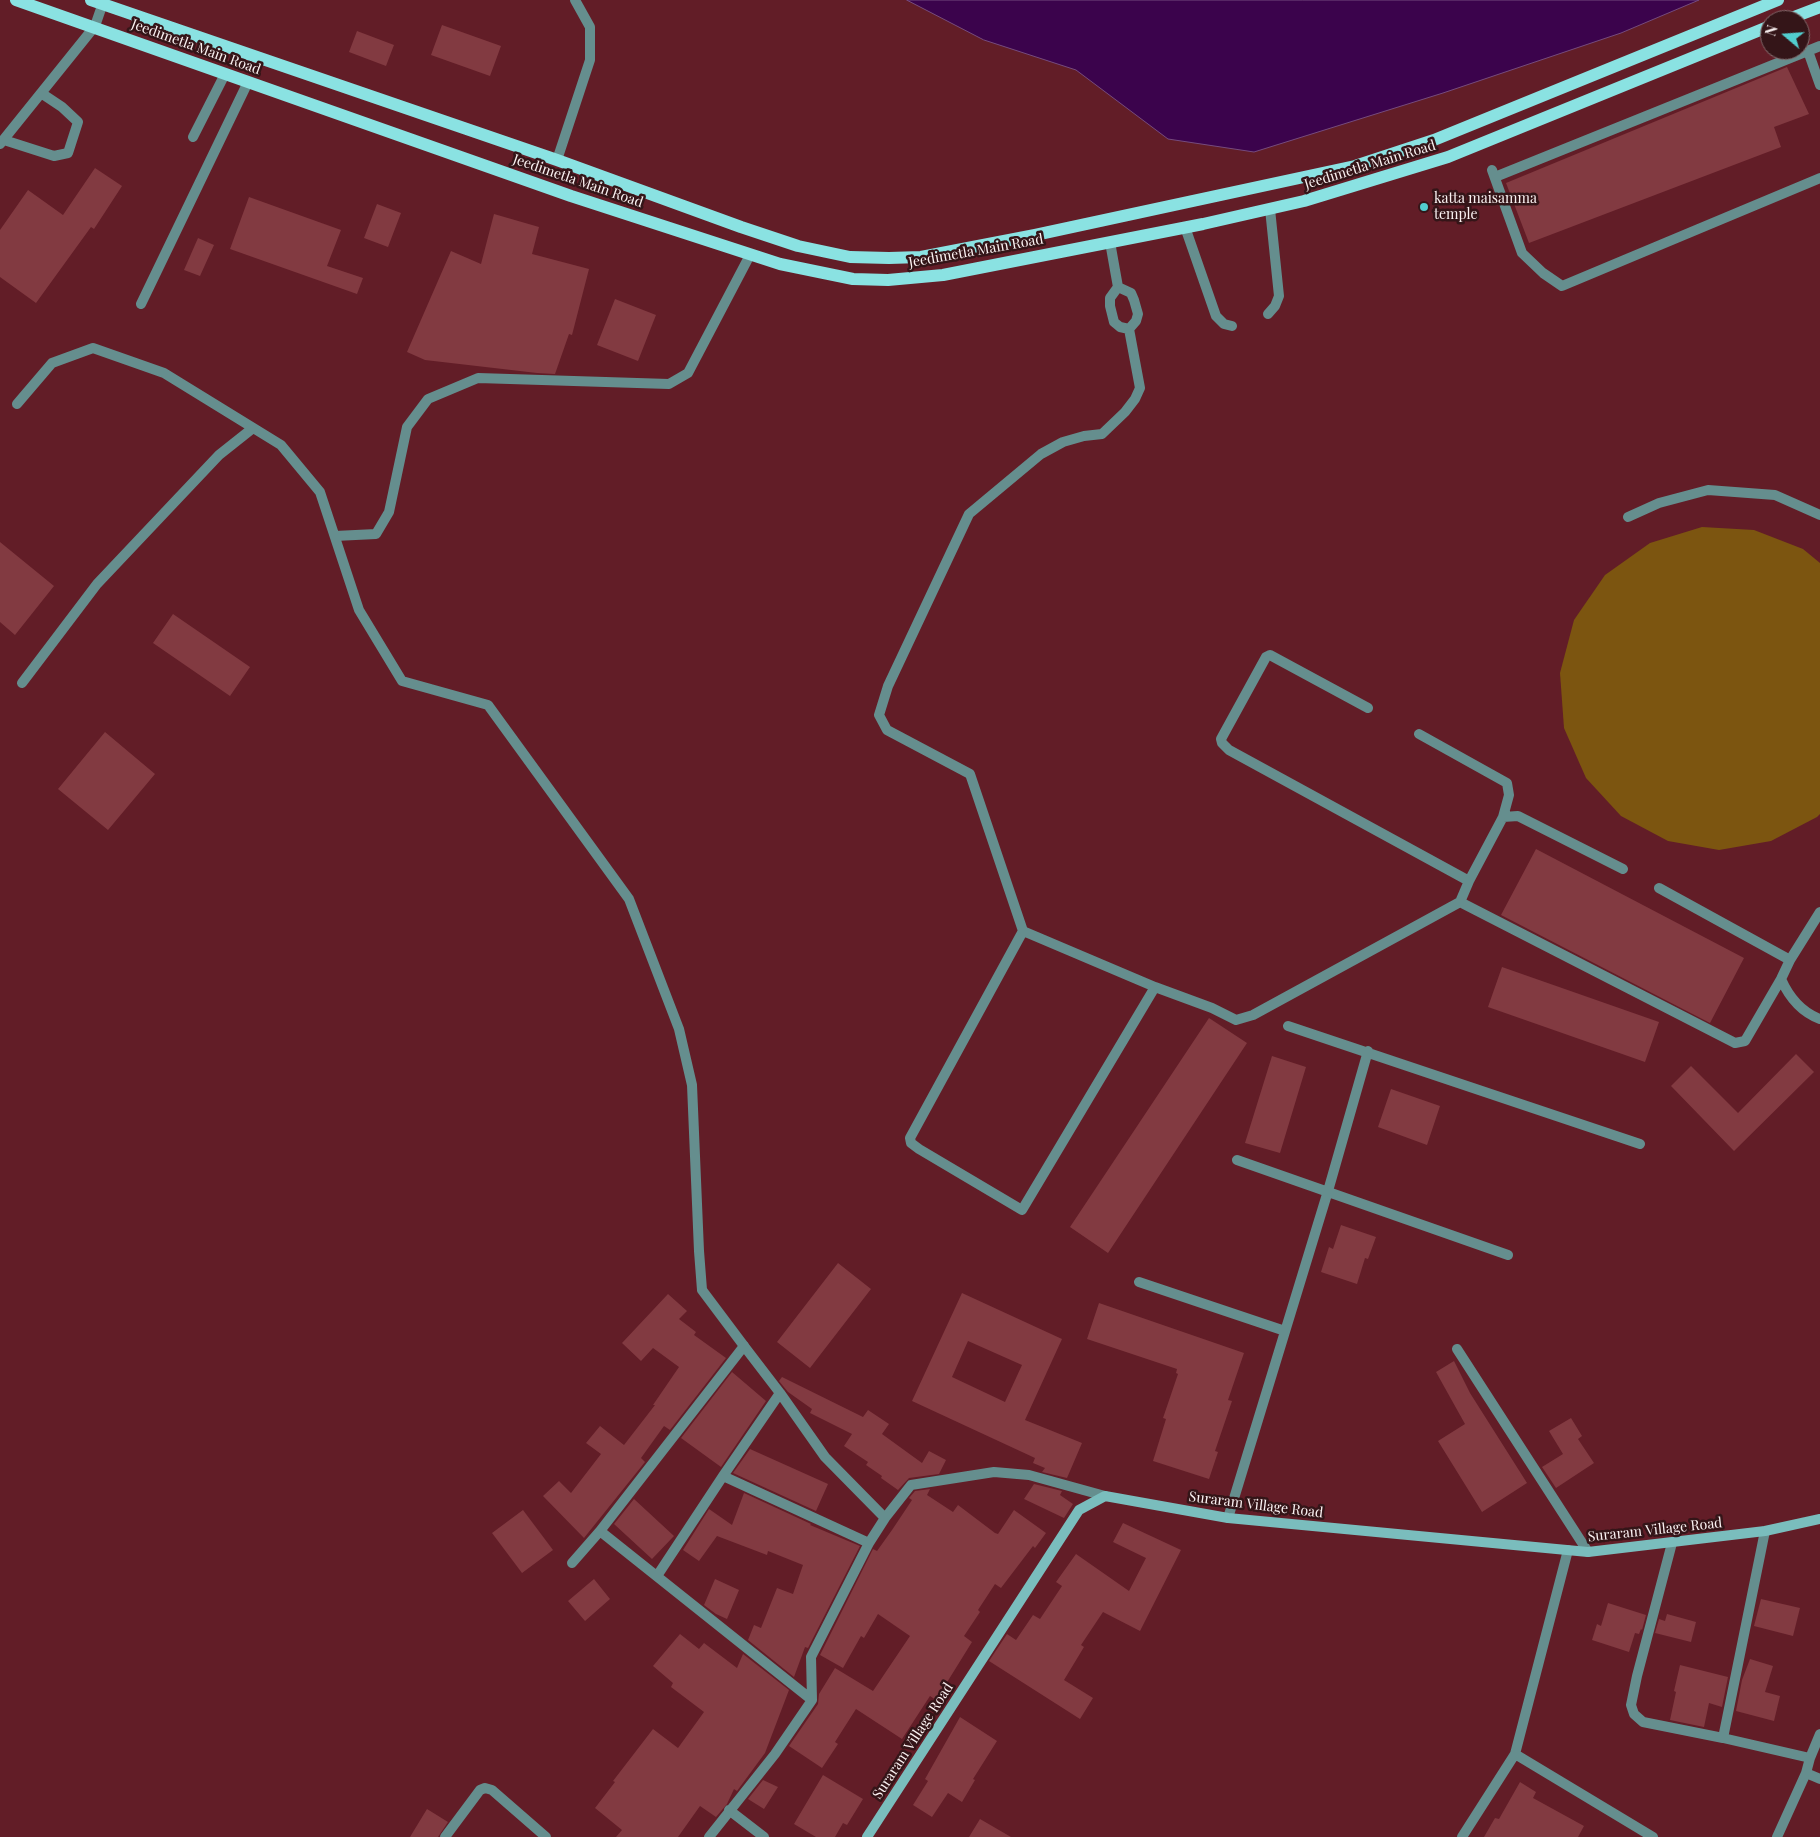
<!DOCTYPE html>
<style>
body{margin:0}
#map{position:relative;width:1820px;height:1837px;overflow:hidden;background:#621d27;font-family:"Playfair Display",serif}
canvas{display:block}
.north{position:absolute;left:1760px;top:10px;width:50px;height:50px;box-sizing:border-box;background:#341518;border:1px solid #846d6f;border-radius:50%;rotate:288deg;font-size:14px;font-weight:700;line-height:20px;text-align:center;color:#fbf2f2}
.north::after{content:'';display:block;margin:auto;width:18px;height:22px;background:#52cdce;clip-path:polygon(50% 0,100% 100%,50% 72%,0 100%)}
</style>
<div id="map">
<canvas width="1820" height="1837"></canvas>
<div class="north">N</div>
</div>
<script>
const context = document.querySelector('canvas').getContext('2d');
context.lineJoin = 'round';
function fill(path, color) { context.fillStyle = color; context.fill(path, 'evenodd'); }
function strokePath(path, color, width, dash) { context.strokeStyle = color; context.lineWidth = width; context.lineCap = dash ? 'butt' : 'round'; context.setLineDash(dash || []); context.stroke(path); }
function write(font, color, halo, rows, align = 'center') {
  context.font = font + ' "Playfair Display",serif'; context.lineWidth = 5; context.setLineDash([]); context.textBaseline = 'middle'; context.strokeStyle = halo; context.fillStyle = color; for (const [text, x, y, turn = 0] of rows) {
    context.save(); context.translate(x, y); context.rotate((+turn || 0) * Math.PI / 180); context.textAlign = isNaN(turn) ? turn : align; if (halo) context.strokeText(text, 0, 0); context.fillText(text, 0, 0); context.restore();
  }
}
fill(new Path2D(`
 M1702 527 1754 530 1803 549 1820 563V814L1817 817 1771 841 1719 850 1668 841 1621 816 1586 778 1564 728 1560 673 1574 620 1605 575 1650 543Z`), '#7c5510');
const water = new Path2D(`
 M907 0H1699L1621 33 1443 93 1254 152 1168 139 1076 70 984 40Z`);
fill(water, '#3b034c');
strokePath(water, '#754b7e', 1);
fill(new Path2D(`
 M442 25 501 46 490 76 431 55Z
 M357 31 394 45 386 66 349 52Z
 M1787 67 1809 114 1774 127 1781 147 1529 243 1506 183Z
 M95 168 122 186 94 229 91 227 36 303 0 277V230L28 190 63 215Z
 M249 197 341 230 327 266 363 278 357 294 230 249Z
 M377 204 401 213 388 247 364 238Z
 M494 214 539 227 532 254 589 269 572 335 569 334 555 374 537 373 425 360 407 352 451 251 481 264Z
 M198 238 214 245 200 276 184 270Z
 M615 299 656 315 638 361 597 345Z
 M0 542 54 586 15 635 0 622Z
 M173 614 250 667 230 696 153 643Z
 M105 732 155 774 108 830 58 789Z
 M1536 849 1744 958 1710 1023 1501 915Z
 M1502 967 1659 1022 1645 1062 1488 1007Z
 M1209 1018 1247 1043 1108 1253 1070 1227Z
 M1796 1054 1814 1072 1734 1151 1671 1086 1691 1066 1738 1113Z
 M1272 1056 1306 1067 1280 1153 1245 1143Z
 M1391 1089 1440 1106 1427 1145 1378 1127Z
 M1341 1225 1376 1237 1368 1259 1365 1258 1357 1284 1321 1272 1329 1247 1333 1249Z
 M838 1263 871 1289 810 1368 777 1342Z
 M962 1293 1062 1339 1025 1420 1082 1443 1067 1478 1042 1472 1045 1468 1033 1463 1035 1458 912 1401ZM968 1341 1022 1365 1005 1402 952 1377Z
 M668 1294 687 1311 679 1319 696 1332 694 1335 726 1358 670 1430 664 1426 641 1458 645 1462 584 1538 543 1496 559 1481 571 1493 601 1454 586 1443 600 1426 624 1445 655 1405H653L679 1367 653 1348 641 1361 622 1343Z
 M1099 1303 1244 1353 1228 1400 1232 1401 1215 1451 1218 1452 1209 1479 1153 1461 1166 1419 1163 1418 1178 1374 1176 1373 1177 1369 1087 1339Z
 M1454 1361 1470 1393 1527 1483 1482 1512 1438 1441 1465 1424 1436 1372Z
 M732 1372 766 1401 721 1467 681 1438Z
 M782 1377 863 1417 868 1410 889 1424 882 1434 922 1463 929 1451 946 1460 939 1474 909 1478 898 1490 881 1478 882 1476 866 1465 868 1462 844 1446 852 1434 810 1413 812 1409 788 1392 779 1381Z
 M1571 1418 1582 1436 1578 1439 1594 1463 1556 1488 1542 1467 1563 1454 1549 1431Z
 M750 1449 828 1484 816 1511 733 1473Z
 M1034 1484 1062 1491 1060 1495 1073 1504 1064 1518 1024 1499Z
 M930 1489 927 1495 953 1512 958 1505 995 1533 998 1534 1014 1510 1046 1533 1035 1548 1033 1546 1001 1588 995 1584 978 1610 980 1612 964 1636 972 1642 936 1700 930 1696 902 1739 856 1709 835 1742 838 1744 822 1768 789 1746 818 1704 819 1694 835 1668 873 1691 910 1636 878 1614 864 1638 861 1636 843 1668 820 1655 873 1549 877 1551 892 1530 912 1500 909 1498 915 1491Z
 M744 1493 811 1524 810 1525 860 1546 808 1648 805 1647 794 1677 748 1640 754 1625 761 1628 777 1588 793 1594 803 1565 768 1551 767 1555 717 1536 699 1561 683 1550 709 1509 732 1525Z
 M634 1499 674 1536 652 1559 614 1524Z
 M523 1510 553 1550 522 1573 492 1533Z
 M1123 1523 1181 1550 1140 1631 1103 1612 1081 1645 1084 1647 1064 1680 1093 1698 1080 1719 989 1661 1007 1634 1016 1640 1033 1615 1040 1619 1062 1586 1056 1582 1076 1554 1129 1591 1146 1558 1113 1542Z
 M594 1579 610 1599 585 1621 568 1601Z
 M715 1579 739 1590 727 1619 716 1614 704 1605Z
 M1761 1599 1800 1608 1793 1636 1754 1626Z
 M1608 1603 1646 1615 1642 1630 1641 1629 1639 1634 1635 1633 1629 1652 1592 1640 1597 1624 1601 1626Z
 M1667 1614 1696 1622 1691 1642 1655 1633 1659 1619 1665 1621Z
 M680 1634 699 1649 704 1643 737 1668 743 1654 789 1690 765 1753 737 1791 734 1789 727 1804 716 1817 700 1806 678 1837H616L622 1830 595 1808 615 1782 613 1781 653 1729 678 1748 704 1712 671 1687 673 1683 653 1666Z
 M1750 1659 1773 1666 1765 1692 1780 1696 1774 1721 1736 1711 1742 1680Z
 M1680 1665 1728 1677 1722 1707 1709 1703 1704 1727 1670 1720 1676 1692 1674 1691Z
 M960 1717 997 1741 973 1779 975 1780 962 1802 948 1793 932 1817 913 1805 928 1781 925 1779Z
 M823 1775 863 1799 847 1825 843 1823 835 1837H816L794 1824Z
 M763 1780 778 1787 764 1809 748 1799Z
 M1520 1782 1536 1792 1533 1798 1584 1826 1578 1837H1484L1495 1818 1499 1819Z
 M427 1809 448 1822 438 1837H410Z
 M980 1819 1011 1837H969Z`), '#823a41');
strokePath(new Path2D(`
 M1808 51 1820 85
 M193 137 225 74
 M4 140 54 156 68 153 78 122 62 107 41 93
 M0 144 95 26 104 0
 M557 160 590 60V27L575 0
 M1492 170 1522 253 1543 273 1562 286 1820 178
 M1495 177 1820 46
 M1185 227 1216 316 1224 324 1232 326
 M1110 242 1118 287 1110 298V306L1114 322 1120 327 1129 329
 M1118 287 1131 293 1134 300 1138 314 1136 321 1129 329
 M141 304 248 82
 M1268 314 1275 306 1279 296 1270 209
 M1129 329 1140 388 1135 399 1125 412 1102 434 1084 436 1063 442 1041 454 969 514 888 686 879 715 887 730 970 774 1023 931 1155 987
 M17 404 52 363 93 348 164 373 281 445 320 492 359 610 402 681 488 705 629 899 679 1029 692 1085 699 1251 702 1290 744 1346
 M1628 517 1659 503 1708 490 1775 495 1820 515
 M335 536 376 534 389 512 407 427 428 399 478 378 669 384 688 373 750 255
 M22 683 97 584 219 455 253 428
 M1368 708 1270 655 1266 657 1221 739 1222 743 1229 750 1469 881
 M1419 734 1507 783 1509 795 1503 817
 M1460 902 1735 1043 1745 1041 1781 979 1790 960 1659 888
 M1023 931 910 1138 911 1143 919 1149 1022 1210 1155 987 1212 1008 1236 1020 1253 1015 1460 902 1469 881 1503 817 1518 816 1623 869
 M1790 960 1820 912
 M1781 979C1789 997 1801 1012 1820 1019`), '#658e8e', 10);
strokePath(new Path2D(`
 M1288 1026 1640 1144
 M1237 1160 1508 1255
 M1139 1282 1285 1331
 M1457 1349 1588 1552
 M723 1476 869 1543
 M1228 1518 1328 1191 1368 1051
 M1672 1543 1637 1676 1631 1705 1634 1714 1643 1722 1723 1738 1810 1758
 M572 1563 600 1531
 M657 1576 723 1476 780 1393
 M812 1700 600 1531 744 1346 780 1393 825 1457 885 1518
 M1723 1738 1765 1531
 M1515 1754 1653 1837
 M1806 1773 1820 1779
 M729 1810 764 1837
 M445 1837 480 1790 485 1788 492 1790 546 1837
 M709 1837 775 1754 812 1700 811 1657 869 1543 885 1518 911 1485 994 1472 1029 1475 1105 1496
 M1462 1837 1515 1754 1568 1550
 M1777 1837 1806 1773 1810 1758 1820 1734`), '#658e8e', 10);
strokePath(new Path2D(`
 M867 1837 1079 1510 1105 1496 1228 1518 1588 1552 1765 1531 1820 1519`), '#7abdbd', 10);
strokePath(new Path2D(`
 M16 0 571 196 780 264 853 279 888 280 943 275 1203 224 1304 201 1448 157 1770 26
 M91 0 557 160 741 227 798 246 850 257 889 258 921 257 1035 235 1355 166 1434 140 1778 0
 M1786 20 1820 7`), '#8ae2e2', 12);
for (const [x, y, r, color] of [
 [1424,207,5,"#52cdce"]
]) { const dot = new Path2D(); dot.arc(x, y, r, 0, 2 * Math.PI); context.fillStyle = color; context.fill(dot); strokePath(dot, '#341518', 2); }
write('14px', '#fbf2f2', '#341518', [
 ["Jeedimetla Main Road",196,47,20],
 ["Jeedimetla Main Road",1370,165,-17],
 ["Jeedimetla Main Road",578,181,19],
 ["Jeedimetla Main Road",976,251,-10],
 ["Suraram Village Road",1256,1505,7],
 ["Suraram Village Road",1655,1530,-6],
 ["Suraram Village Road",913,1741,-57]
]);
write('14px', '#fbf2f2', '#341518', [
 ["katta maisamma",1434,199],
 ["temple",1434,215]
], 'left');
</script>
